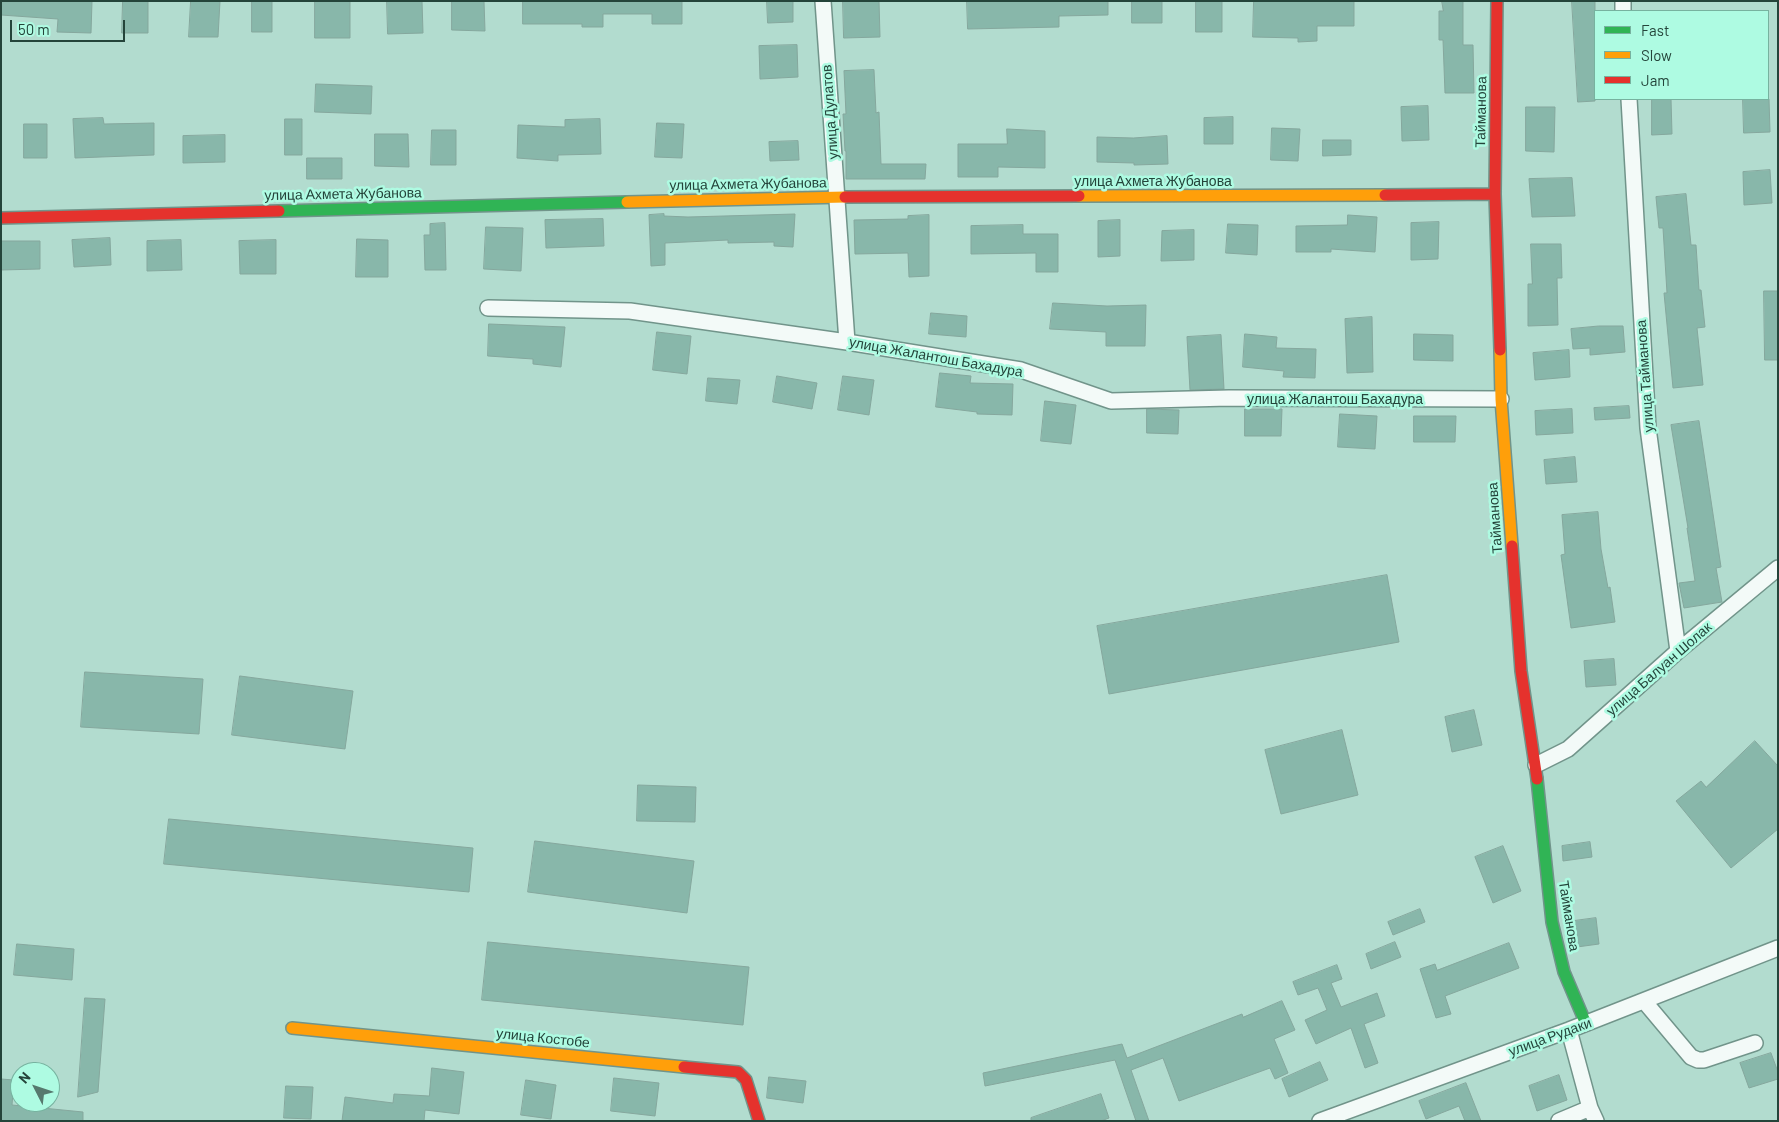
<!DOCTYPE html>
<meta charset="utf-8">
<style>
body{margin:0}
#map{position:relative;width:1779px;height:1122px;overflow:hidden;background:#b2dccf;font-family:Barlow,sans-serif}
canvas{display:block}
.frame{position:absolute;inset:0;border:2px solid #24443a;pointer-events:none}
.legend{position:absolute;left:1594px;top:10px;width:175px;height:90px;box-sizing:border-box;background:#aefbe2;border:1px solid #77b29f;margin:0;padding:6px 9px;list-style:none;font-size:15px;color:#24443a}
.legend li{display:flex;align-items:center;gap:10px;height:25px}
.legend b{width:25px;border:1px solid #77b29f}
.north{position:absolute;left:10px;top:1062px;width:50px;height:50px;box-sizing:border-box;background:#aefbe2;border:1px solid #77b29f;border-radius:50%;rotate:311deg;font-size:14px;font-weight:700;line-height:20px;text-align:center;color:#24443a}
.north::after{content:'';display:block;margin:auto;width:18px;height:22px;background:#56796e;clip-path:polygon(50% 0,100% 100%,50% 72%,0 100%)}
.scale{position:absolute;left:10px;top:20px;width:115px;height:22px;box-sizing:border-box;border:2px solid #24443a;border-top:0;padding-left:6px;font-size:15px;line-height:18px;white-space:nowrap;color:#24443a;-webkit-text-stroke:4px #aefbe2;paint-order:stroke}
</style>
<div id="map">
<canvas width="1779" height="1122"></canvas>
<div class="frame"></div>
<ul class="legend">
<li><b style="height:6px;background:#30b455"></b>Fast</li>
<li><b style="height:6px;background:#ff9f0a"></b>Slow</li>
<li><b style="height:6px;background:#e5322d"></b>Jam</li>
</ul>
<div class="north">N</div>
<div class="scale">50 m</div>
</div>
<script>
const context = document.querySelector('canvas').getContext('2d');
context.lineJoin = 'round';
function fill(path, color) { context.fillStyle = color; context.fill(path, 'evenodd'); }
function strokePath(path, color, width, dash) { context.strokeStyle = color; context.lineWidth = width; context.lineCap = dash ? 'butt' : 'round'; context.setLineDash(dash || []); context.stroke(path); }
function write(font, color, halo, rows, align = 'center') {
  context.font = font + ' Barlow,sans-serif'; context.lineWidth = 5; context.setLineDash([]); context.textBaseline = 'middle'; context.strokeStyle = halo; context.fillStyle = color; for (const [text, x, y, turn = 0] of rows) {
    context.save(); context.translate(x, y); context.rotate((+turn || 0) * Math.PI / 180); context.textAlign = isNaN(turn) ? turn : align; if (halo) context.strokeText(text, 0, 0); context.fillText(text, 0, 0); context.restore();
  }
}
const building = new Path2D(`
 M1 1H92L91 33 57 32 58 19 1 15Z
 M123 1H148V33H122Z
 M191 1H220L218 37H189Z
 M252 1H272V32H252Z
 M315 1H350V38H315Z
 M387 1H422L423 33 388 34Z
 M452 1H484L485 31 452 30Z
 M523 1H682V24H652V14H603V27H582V24H523Z
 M767 1H793V22L768 23Z
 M843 1H879L880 37 844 38Z
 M967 1H1108V15L1059 16V27L968 29Z
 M1132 1H1162V23H1132Z
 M1196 1H1222V32H1196Z
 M1254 1H1354V26H1317V41L1298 42V38L1253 37Z
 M1442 1H1463V45H1473L1474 93H1445L1443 40H1439V11H1443Z
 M1572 1H1595V101L1578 102Z
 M797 45 798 77 760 79 759 46Z
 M874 70 876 113 879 112 881 164H926L925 179H846V151H845L843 114H846L844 71Z
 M316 84 372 86 371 114 315 112Z
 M1652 99H1671L1672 134 1652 135Z
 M1743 99H1769L1770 132 1744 133Z
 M1428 106 1429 140 1402 141 1401 107Z
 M1526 107H1555L1554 152 1526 151Z
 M1233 117V144H1204V118Z
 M103 118 104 124 154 123V155L75 158 73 119Z
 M285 119H302V155H285Z
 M600 119 601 154 558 155V161L517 158 518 125 565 127V120Z
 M657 123 684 124 682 158 655 157Z
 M24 124H47V158H24Z
 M1272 128 1300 129 1298 161 1271 160Z
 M1007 129 1045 131V168L998 167V177H958V144H1007Z
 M432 130H456V165H431Z
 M375 134H408L409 167 375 166Z
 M225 135V162L183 163V136Z
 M1167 136 1168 164 1134 165V163L1097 162V137L1133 138Z
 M1323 140H1351V155L1323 156Z
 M798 141 799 160 770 161 769 142Z
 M307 158H342V179H307Z
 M1770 170 1772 203 1744 205 1743 172Z
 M1572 178 1575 216 1532 217 1529 179Z
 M1686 194 1691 245H1696L1699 290H1701L1705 327 1697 328 1703 385 1673 388 1664 293H1667L1663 228H1659L1656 197Z
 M664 214V216L688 217 795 214 793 247 774 246V242L728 243V240L665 243V265L651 266 649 215Z
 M929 215V276L909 277 908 253 855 254 854 220 908 219V216Z
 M1348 215 1377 217 1375 252 1331 249V252H1296V226L1347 225Z
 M603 219 604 246 546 248 545 220Z
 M1120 220V256L1098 257V221Z
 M1439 222 1438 259 1411 260V223Z
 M445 223 446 270H425L424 235H430V224Z
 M1228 224 1258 225 1257 255 1226 253Z
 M1023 225V234H1058V272H1036V253L971 254V226Z
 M486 227 523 228 521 271 484 269Z
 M1194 230V260L1161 261 1162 231Z
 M110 238 111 265 74 267 72 240Z
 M357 239 388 240V277H356Z
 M181 240 182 270 147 271V241Z
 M276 240V274H240L239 241Z
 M1 241H40V269L1 270Z
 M1531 244H1561L1562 278H1557L1558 325 1528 326V284H1532Z
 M1764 291H1778V360H1765Z
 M1053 303 1107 306 1146 305 1145 346H1106V332L1050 329Z
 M931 313 967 316 966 337 929 334Z
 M1372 317 1373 372 1347 373 1345 319Z
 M489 324 565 327 561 367 533 364V359L488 356Z
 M1599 326H1623L1625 352 1590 355V348L1573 349 1571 329Z
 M657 332 691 336 687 374 653 370Z
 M1245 334 1277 337 1276 348 1316 349 1315 378 1283 377 1284 371 1243 367Z
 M1414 334 1453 335V361L1414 360Z
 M1221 335 1224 389 1190 390 1187 337Z
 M1569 350 1570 377 1535 380 1533 353Z
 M940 373 971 376 970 383 1013 384 1012 415 977 414V412L936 407Z
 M777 376 817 383 812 409 773 402Z
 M843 376 874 380 869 415 838 410Z
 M708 378 740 380 737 404 706 401Z
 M1045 401 1076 405 1071 444 1041 441Z
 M1629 406 1630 418 1595 420 1594 408Z
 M1147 409 1179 410 1178 434 1147 433Z
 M1245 409H1282L1281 436H1245Z
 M1572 409 1573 433 1536 435 1535 411Z
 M1340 414 1377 416 1375 449 1338 447Z
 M1414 416H1456L1455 442H1414Z
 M1699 421 1721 567 1716 568 1722 602 1684 608 1679 583 1695 581 1687 528H1688L1671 425Z
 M1575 457 1577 482 1546 484 1544 460Z
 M1598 512 1601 549 1608 588 1610 587 1615 622 1571 628 1561 555 1565 554 1562 515Z
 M1387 575 1399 642 1109 694 1097 626Z
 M1614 659 1616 685 1586 687 1584 661Z
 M85 672 203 679 199 734 81 727Z
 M240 676 353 691 345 749 232 735Z
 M1474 710 1482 745 1452 752 1445 717Z
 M1342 730 1358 795 1281 814 1265 750Z
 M1755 741 1778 766V829L1731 868 1676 801 1701 781 1706 787Z
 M638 785 696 787 695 822 637 821Z
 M169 819 473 848 469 892 164 864Z
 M535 841 694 861 687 913 528 892Z
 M1590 842 1592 857 1563 861 1562 846Z
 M1503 846 1521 891 1493 903 1475 857Z
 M1420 909 1425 922 1393 935 1388 922Z
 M1596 918 1599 944 1577 947 1574 921Z
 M488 942 749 967 743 1025 482 1000Z
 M1395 942 1401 957 1371 969 1366 954Z
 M1509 943 1519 968 1445 996 1451 1014 1436 1018 1420 969 1435 964 1437 970Z
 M17 944 74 949 72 980 14 975Z
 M1337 965 1342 979 1331 983 1341 1007 1377 993 1385 1016 1364 1024 1378 1063 1365 1068 1351 1028 1316 1044 1305 1020 1327 1010 1318 988 1298 995 1293 982Z
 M85 998 105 999 98 1092 78 1097Z
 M1282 1001 1295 1030 1274 1039 1288 1073 1275 1079 1270 1068 1179 1101 1163 1058 1131 1070 1149 1121H1136L1115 1060 985 1086 983 1073 1122 1044 1127 1058 1242 1014 1243 1017Z
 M1771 1053 1778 1072V1079L1749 1088 1740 1063Z
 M1320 1062 1328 1080 1289 1097 1282 1079Z
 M432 1068 464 1072 459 1114 425 1110 424 1121H342L345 1097 393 1103 394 1094 429 1096Z
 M1559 1075 1567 1100 1537 1111 1529 1086Z
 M769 1077 806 1081 803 1103 767 1098Z
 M614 1078 659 1083 655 1116 611 1111Z
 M1 1079 14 1080 12 1105 83 1112V1121H1Z
 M526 1080 556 1085 551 1119 521 1115Z
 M1466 1083 1481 1121H1465L1459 1106 1426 1119 1419 1101Z
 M286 1086 313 1087 311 1119 284 1118Z
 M1101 1094 1109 1118 1101 1121H1031V1118Z`);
fill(building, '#88b7aa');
strokePath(building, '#85a79d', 1);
const street = new Path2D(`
 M823 1 847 342
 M1623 1V11
 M1629 99 1648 428 1678 651
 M488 308 630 311 847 342 1021 370 1111 401 1229 398 1501 399
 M1536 765 1568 749 1678 651 1778 568
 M1644 1001 1691 1057 1698 1060H1704L1755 1043
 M1569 1030 1590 1108 1596 1121
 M1320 1121 1569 1030 1778 948
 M1559 1121 1590 1108`);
const fast = new Path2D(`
 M279 211 627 202
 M1537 779 1552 922 1564 972 1586 1024`);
const slow = new Path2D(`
 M1079 196 1385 195
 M627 202 845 197
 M1500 350 1501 399 1512 546
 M292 1028 684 1067`);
const jam = new Path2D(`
 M1497 1 1495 194 1500 350
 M1385 195 1495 194
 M845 197 1079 196
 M1 218 279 211
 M1512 546 1521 671 1537 779
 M684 1067 738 1072 746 1080 759 1121`);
strokePath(street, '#71948a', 18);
strokePath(fast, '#71948a', 14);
strokePath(slow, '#71948a', 14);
strokePath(jam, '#71948a', 14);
strokePath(street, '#f3faf8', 15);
strokePath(fast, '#30b455', 11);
strokePath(slow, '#ff9f0a', 11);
strokePath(jam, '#e5322d', 11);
write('14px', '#24443a', '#aefbe2', [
 ["улица Дулатов",830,112,-94],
 ["Тайманова",1481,112,-89],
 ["улица Ахмета Жубанова",1153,181],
 ["улица Ахмета Жубанова",748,184,-1],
 ["улица Ахмета Жубанова",343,194,-1],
 ["улица Жалантош Бахадура",936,357,10],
 ["улица Тайманова",1645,376,-94],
 ["улица Жалантош Бахадура",1335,399],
 ["Тайманова",1495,518,-94],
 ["улица Балуан Шолак",1659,669,-41],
 ["Тайманова",1569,916,81],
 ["улица Рудаки",1550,1037,-20],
 ["улица Костобе",543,1038,6]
]);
</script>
